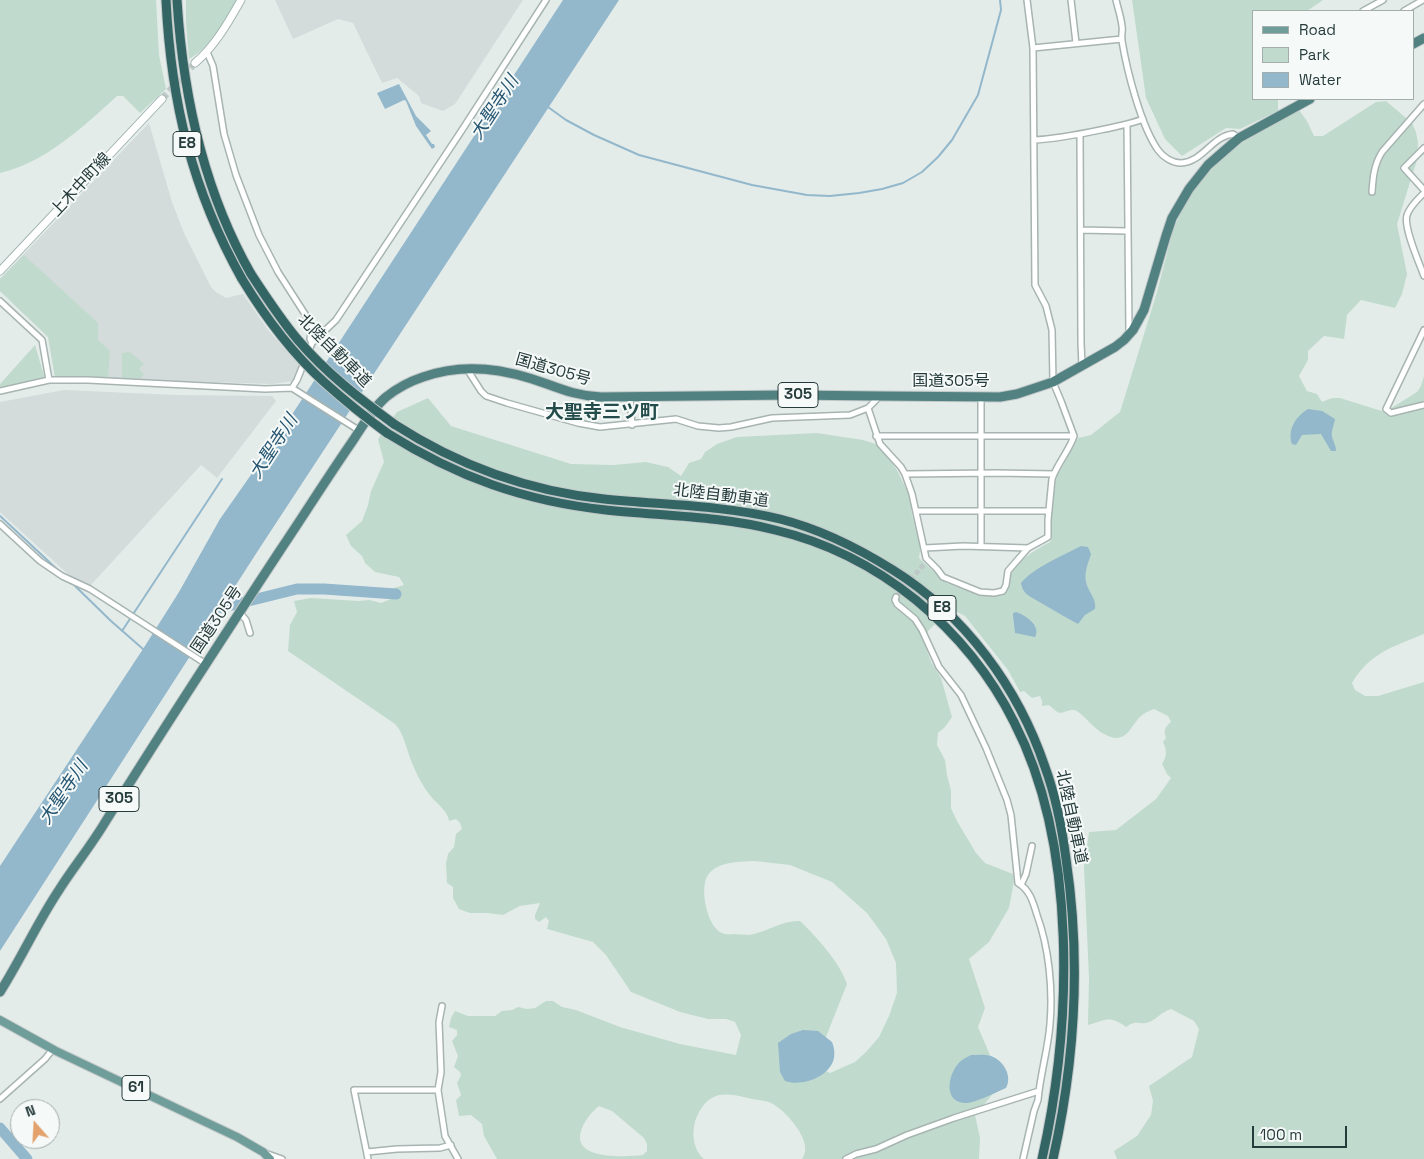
<!DOCTYPE html>
<meta charset="utf-8">
<style>
body{margin:0}
#map{position:relative;width:1424px;height:1159px;overflow:hidden;background:#e4ecea;font-family:"Space Grotesk",sans-serif}
canvas{display:block}
.legend{position:absolute;left:1252px;top:10px;width:162px;height:90px;box-sizing:border-box;background:#f5f9f8;border:1px solid #a2adac;margin:0;padding:6px 9px;list-style:none;font-size:15px;color:#263c3b}
.legend li{display:flex;align-items:center;gap:10px;height:25px}
.legend b{width:25px;border:1px solid #a2adac}
.north{position:absolute;left:10px;top:1099px;width:50px;height:50px;box-sizing:border-box;background:#f5f9f8;border:1px solid #a2adac;border-radius:50%;rotate:341deg;font-size:14px;font-weight:700;line-height:20px;text-align:center;color:#263c3b}
.north::after{content:'';display:block;margin:auto;width:18px;height:22px;background:#e3a16b;clip-path:polygon(50% 0,100% 100%,50% 72%,0 100%)}
.scale{position:absolute;left:1252px;top:1126px;width:95px;height:22px;box-sizing:border-box;border:2px solid #263c3b;border-top:0;padding-left:6px;font-size:15px;line-height:18px;white-space:nowrap;color:#263c3b;-webkit-text-stroke:4px #f5f9f8;paint-order:stroke}
</style>
<div id="map">
<canvas width="1424" height="1159"></canvas>
<ul class="legend">
<li><b style="height:6px;background:#6e9d9a"></b>Road</li>
<li><b style="height:14px;background:#c0dbcd"></b>Park</li>
<li><b style="height:14px;background:#93b7cb"></b>Water</li>
</ul>
<div class="north">N</div>
<div class="scale">100 m</div>
</div>
<script>
const context = document.querySelector('canvas').getContext('2d');
context.lineJoin = 'round';
function fill(path, color) { context.fillStyle = color; context.fill(path, 'evenodd'); }
function strokePath(path, color, width, dash) { context.strokeStyle = color; context.lineWidth = width; context.lineCap = dash ? 'butt' : 'round'; context.setLineDash(dash || []); context.stroke(path); }
function write(font, color, halo, rows, align = 'center') {
  context.font = font + ' "Space Grotesk","Noto Sans JP",sans-serif'; context.lineWidth = 4; context.setLineDash([]); context.textBaseline = 'middle'; context.strokeStyle = halo; context.fillStyle = color; for (const [text, x, y, turn = 0] of rows) {
    context.save(); context.translate(x, y); context.rotate((+turn || 0) * Math.PI / 180); context.textAlign = isNaN(turn) ? turn : align; if (halo) context.strokeText(text, 0, 0); context.fillText(text, 0, 0); context.restore();
  }
}
fill(new Path2D(`
 M275 0H523L455 104 443 111 421 103 419 96 397 78 382 83 353 23 338 19 293 39Z
 M149 123 172 202 184 233 211 287 216 292 226 298 243 294 268 330 300 366 293 381 272 384 55 377 48 337 0 291V279Z
 M64 390 176 395 272 396 276 401 217 478 201 465 90 586 70 576 0 512V402Z`), '#d3dcda');
fill(new Path2D(`
 M0 0H156L159 55 166 89 140 113 123 96H117C84 126 45 163 0 173Z
 M186 0H237C228 18 208 50 189 59L186 22Z
 M1132 0H1323L1307 11H1253V99H1278V111L1240 129 1226 128 1182 156 1165 139 1146 98Z
 M1386 101 1412 123 1416 132 1418 143 1417 160 1397 224 1407 274 1402 294 1395 308 1361 300 1347 315 1344 339 1324 336 1308 351V360L1299 376 1307 391 1317 394 1322 402 1332 398H1340L1385 412 1417 392 1421 386 1424 376V634C1393 647 1371 652 1352 683L1355 690 1365 696H1378L1424 682V1159H1117L1114 1151 1137 1136 1151 1115 1153 1101 1149 1086 1192 1057 1199 1029 1194 1021 1171 1009C1162 1011 1154 1022 1146 1023 1135 1024 1137 1020 1126 1027 1110 1015 1106 1020 1088 1025L1089 978 1084 867 1089 832 1116 830 1156 799 1171 778 1167 774 1162 764C1167 757 1167 750 1163 742L1166 738C1163 731 1165 727 1171 722L1168 716 1154 709C1149 711 1144 713 1140 717 1130 727 1126 745 1106 735 1094 730 1086 716 1075 710 1059 710 1064 719 1049 705L1042 706V701L1040 696 1032 698 1024 691 1020 692 1008 670 965 616 957 612 943 616 929 630 923 639 931 662 941 678 952 717 945 727 938 733 937 745 945 760 947 775 951 791V808L957 821 976 853 985 863 1013 874 1014 881 1009 908 989 942 969 959 985 1008 978 1027 1002 1083 975 1115 980 1138 979 1159H802C803 1157 804 1155 805 1152 808 1136 785 1110 771 1103 765 1100 755 1100 748 1098 731 1094 715 1090 703 1106 698 1113 695 1119 694 1127 692 1138 695 1152 704 1159H497L484 1136 482 1124 471 1115 459 1116 456 1100 461 1095 457 1083 461 1075 460 1072 454 1067 458 1056 452 1041 457 1035V1030L449 1027 451 1018 455 1011 468 1016H495L502 1011 512 1010 518 1007 527 1009 535 1008 546 1001H553L562 1007 576 1010 620 1027 680 1044 736 1055 741 1035 735 1022 726 1019H708L680 1012 631 992 606 955 593 942 547 929 549 921 546 917 539 922 535 919V915L540 903 520 906 503 915 487 913H470L459 909 453 898V887L447 883 446 863 448 854 454 847 456 834 462 829 460 823 456 819 449 821C448 810 435 803 429 794 422 785 416 773 412 763 406 749 405 735 395 724L288 651 290 625 297 612 294 601 311 598 359 601 369 600 381 603 393 598 394 588 404 585 399 577 375 572 365 563 362 556 351 546 346 535 362 521 368 505 371 491 384 462 378 439 397 412 428 398 451 426 571 464 613 465 646 462 668 467 681 476 689 463 701 459 705 452 717 444 737 437 817 433 863 440 876 444 891 461 898 472 910 497 912 515 921 544 919 558 946 583 981 596H1000L1006 594C1007 588 1008 581 1011 575 1017 560 1037 549 1050 542L1052 538V505L1057 475 1060 471 1078 438 1091 435 1120 412 1157 292 1173 230 1191 191 1223 157 1243 142 1299 110 1307 121 1314 136H1323L1376 102ZM754 861 790 865 832 882 867 913 886 939 896 963 897 993 889 1016 879 1037 866 1052 855 1062 830 1073 822 1069V1047L847 984C840 963 817 937 800 921 779 921 768 932 749 935 744 935 739 934 734 934 730 934 726 935 722 933 707 927 699 888 708 875 718 861 740 862 754 861ZM599 1106 612 1111 644 1138 647 1144V1151L643 1155C624 1157 581 1159 580 1138 580 1126 590 1113 599 1106Z
 M24 255 98 323V340L110 351 108 377 70 376 55 377 48 337 0 291V279Z
 M35 345 45 379 0 389V384Z
 M130 352 144 364 139 369 144 374 141 378H122V353Z`), '#c0dbcd');
fill(new Path2D(`
 M563 0H619L261 546 0 951V866L143 649 179 592 220 519 276 439Z
 M399 84 416 116 431 131 426 135 432 144H434L435 147 432 149 416 126 406 101 404 100 385 109 377 93Z
 M1308 409 1322 411 1335 419C1334 425 1331 431 1332 437 1334 443 1336 446 1336 451H1331L1321 434 1302 435 1296 445 1292 444C1287 430 1296 416 1308 409Z
 M1081 546 1088 547 1091 554C1088 564 1084 572 1086 582 1088 592 1097 599 1095 609L1085 615 1078 624 1067 618 1029 596C1024 592 1022 589 1021 583 1033 568 1064 555 1081 546Z
 M1016 612C1027 616 1041 626 1035 637L1015 633 1013 615V613Z
 M803 1030 818 1031 832 1042C834 1047 835 1052 834 1058 830 1077 802 1087 785 1081L780 1072 778 1043 791 1034Z
 M971 1055C977 1055 985 1054 991 1056 1003 1060 1013 1076 1006 1088 997 1092 975 1103 966 1103 943 1103 948 1075 958 1064 962 1059 966 1058 971 1055Z`), '#93b7cb');
strokePath(new Path2D(`
 M548 107 566 120 594 135 639 155 752 185 807 195 830 196 859 193 882 189 903 183 922 172 938 157 952 140 978 95 1001 10 1000 0
 M0 516 60 572
 M71 582 111 621 143 649
 M122 631 222 479`), '#93b7cb', 2);
strokePath(new Path2D(`
 M206 610 220 608 297 589H324L396 594
 M0 1128 27 1159`), '#93b7cb', 11);
strokePath(new Path2D(`
 M896 597 924 564`), '#bec9c7', 5, [5, 2.5]);
strokePath(new Path2D(`
 M162 99 195 63`), '#bec9c7', 7, [7, 3.5]);
const minor = new Path2D(`
 M1071 0 1076 43
 M1116 0C1118 9 1121 17 1122 26 1123 31 1121 36 1122 41 1127 71 1141 126 1158 150 1163 157 1172 163 1181 163 1203 162 1212 136 1233 134L1239 138
 M1363 11 1383 0
 M1404 11 1423 0
 M1033 48 1122 39
 M207 52 213 66 224 134 236 175 259 235 278 272 312 325 310 339 312 343
 M1127 124 1129 334
 M1080 134 1081 343 1082 366
 M1034 140C1058 139 1081 134 1105 129 1118 126 1131 124 1143 119
 M1424 148 1404 168 1424 190
 M1372 192C1373 177 1374 165 1382 152L1424 104
 M1424 193C1418 199 1410 206 1407 215 1403 227 1419 262 1424 276
 M1081 230 1127 231
 M0 301 42 340 49 380
 M1424 330 1386 409 1391 413 1424 405
 M467 369 481 391 486 396 507 403 578 423 600 427 676 419 698 426 719 428 731 427 772 418 850 415 868 408 879 397
 M292 388 297 380 312 343 336 320 462 130 546 0
 M0 391 49 380H88L265 389 292 388 360 431
 M981 396V546
 M630 397 632 425
 M868 408 880 444 901 467 905 474 912 494 926 558 937 569 943 577 980 592 994 593 1003 591 1006 585 1008 571 1014 564 1028 548 1048 537V520L1052 479C1057 464 1069 451 1074 436L1061 401 1053 382 1052 330 1046 306 1035 285 1033 48 1027 0
 M876 436H1074
 M905 474 996 473 1054 474
 M916 511H1049
 M0 524 40 561 62 576 90 589 206 664
 M925 548 963 546 1028 548
 M896 597 895 600 897 604 915 619 922 630 939 667 961 695 986 748 1007 800 1011 815 1018 883C1030 890 1033 902 1037 915 1049 948 1053 989 1050 1024 1048 1050 1040 1075 1038 1100L1034 1111 1023 1159
 M240 613 246 620 250 633
 M1021 885 1026 874 1032 846
 M442 1006 439 1022 441 1072 438 1090 445 1136 458 1159
 M0 1099 45 1059 53 1049
 M367 1152 397 1149 440 1148 451 1145
 M265 1153 282 1159
 M368 1159 354 1090H438
 M846 1159 856 1154 876 1149 907 1135 954 1118 1039 1091`);
const secondary = new Path2D(`
 M195 63C215 46 228 23 241 0
 M0 271 162 99`);
const primary = new Path2D(`
 M0 1020 56 1051 237 1137 263 1152 270 1159`);
const trunk = new Path2D(`
 M1413 44 1424 38
 M0 992C21 959 37 923 59 890 73 868 90 847 104 824 161 732 220 642 279 552 304 515 327 478 352 442 362 427 372 409 386 397 396 389 411 381 423 377 465 362 506 369 547 384 566 391 580 396 601 397L789 395 879 396 1000 397 1017 394 1053 382 1115 347 1124 340 1133 330 1144 310 1166 236 1172 218 1189 189 1208 165 1239 138 1310 99`);
const motorway = new Path2D(`
 M166 0C171 102 192 190 242 279
 M177 0C183 96 203 190 251 274
 M394 424C459 466 528 491 604 499 662 505 722 505 780 519 820 529 858 548 893 570 965 615 1018 687 1045 767 1056 797 1062 828 1066 859 1081 959 1075 1061 1053 1159
 M387 433C457 477 524 501 606 510 663 516 720 516 775 530 826 542 875 567 916 600 957 634 990 674 1014 722 1078 846 1072 1026 1042 1159`);
strokePath(minor, '#a7b4b2', 8);
strokePath(secondary, '#a1b4b1', 9);
strokePath(primary, '#c2c8c8', 10);
strokePath(trunk, '#c2c8c8', 11);
strokePath(motorway, '#c2c8c8', 11);
strokePath(minor, '#fff', 5);
strokePath(secondary, '#fff', 7);
strokePath(primary, '#6e9d9a', 8);
strokePath(trunk, '#518180', 9);
strokePath(motorway, '#346565', 9);
const motorwayBridge = new Path2D(`
 M251 274C266 297 281 320 298 340 326 373 360 399 394 424
 M242 279C265 317 291 352 324 382 344 400 365 417 387 433`);
strokePath(motorwayBridge, '#c2c8c8', 11, []);
strokePath(motorwayBridge, '#346565', 9);
for (const [x, y, w] of [
 [187,144,28],
 [798,395,40],
 [942,608,28],
 [119,799,40],
 [136,1088,28]
]) { const box = new Path2D(); box.roundRect(x - w / 2, y - 12.5, w, 25, 4); context.fillStyle = '#f5f9f8'; context.fill(box); strokePath(box, '#263c3b', 1); }
write('bold 15px', '#263c3b', null, [
 ["E8",187,144],
 ["305",798,395],
 ["E8",942,608],
 ["305",119,799],
 ["61",136,1088]
]);
write('16px', '#263c3b', '#f5f9f8', [
 ["上木中町線",81,185,-47],
 ["北陸自動車道",334,351,45],
 ["国道305号",553,370,16],
 ["国道305号",951,382],
 ["北陸自動車道",721,496,7],
 ["国道305号",217,620,-56],
 ["北陸自動車道",1071,817,78]
]);
write('italic 18px', '#265672', '#f5f9f8', [
 ["大聖寺川",495,108,-57],
 ["大聖寺川",274,447,-57],
 ["大聖寺川",64,793,-56]
]);
write('bold 19px', '#234c4b', '#f5f9f8', [
 ["大聖寺三ツ町",602,413]
]);
</script>
